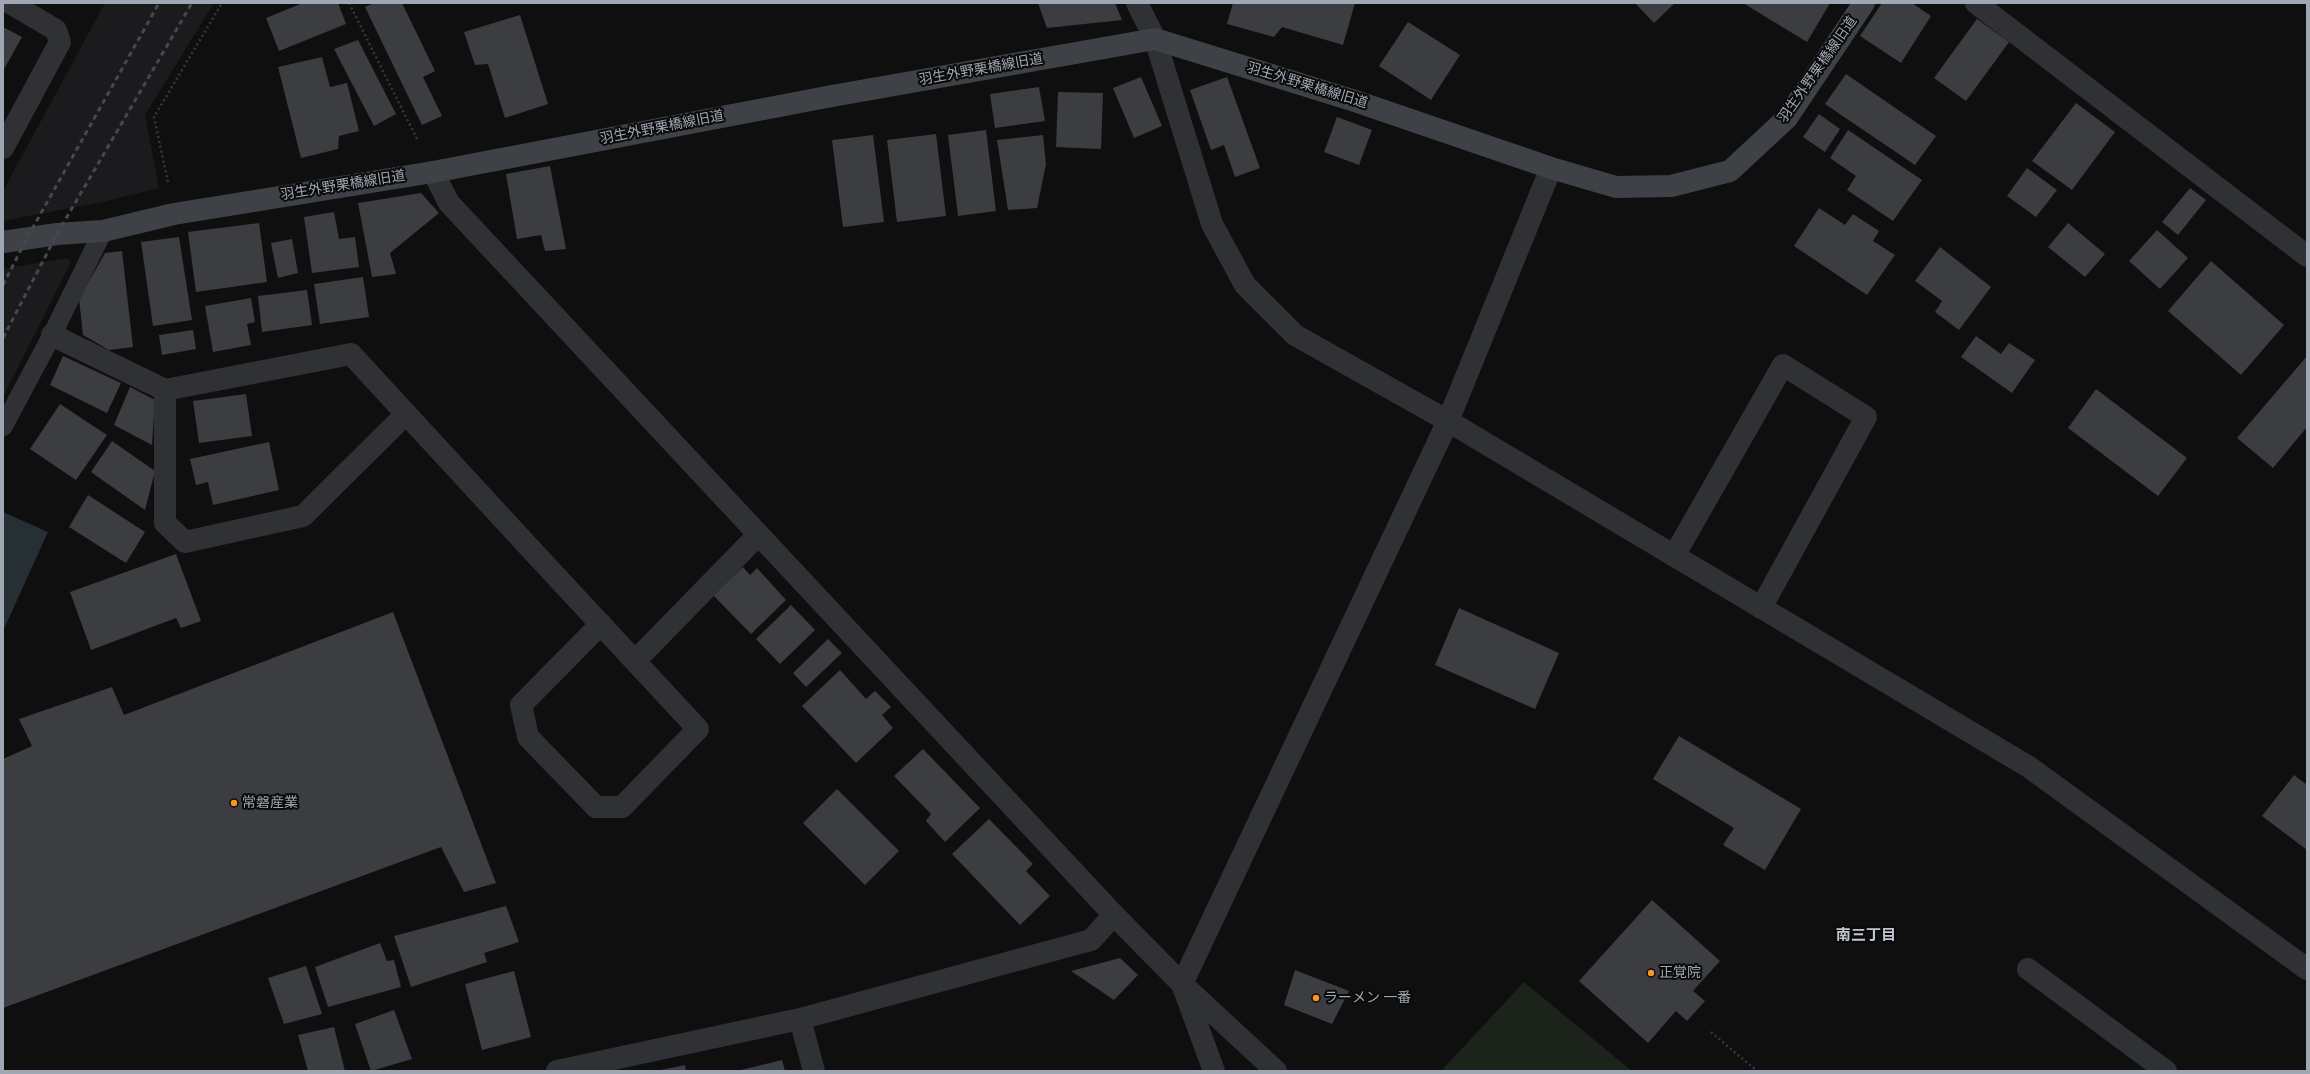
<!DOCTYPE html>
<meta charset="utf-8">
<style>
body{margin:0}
#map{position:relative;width:2310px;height:1074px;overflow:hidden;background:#0f0f10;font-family:"Roboto Condensed",sans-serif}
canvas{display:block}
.frame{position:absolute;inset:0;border:4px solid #9fa7b2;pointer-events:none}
</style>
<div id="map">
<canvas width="2310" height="1074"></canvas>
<div class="frame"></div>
</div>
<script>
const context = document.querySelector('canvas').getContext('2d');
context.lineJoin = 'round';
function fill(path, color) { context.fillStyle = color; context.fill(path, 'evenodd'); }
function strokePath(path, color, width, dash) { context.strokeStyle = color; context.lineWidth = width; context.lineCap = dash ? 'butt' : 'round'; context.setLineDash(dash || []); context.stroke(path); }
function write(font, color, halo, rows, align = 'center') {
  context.font = font + ' "Roboto Condensed","Noto Sans JP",sans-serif'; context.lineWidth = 4; context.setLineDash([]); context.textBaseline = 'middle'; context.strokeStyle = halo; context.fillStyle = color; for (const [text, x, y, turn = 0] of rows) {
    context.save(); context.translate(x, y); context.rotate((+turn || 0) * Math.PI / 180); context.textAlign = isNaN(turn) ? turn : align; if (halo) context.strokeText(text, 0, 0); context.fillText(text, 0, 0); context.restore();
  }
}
fill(new Path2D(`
 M105 3H214L145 115 159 188 102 202 3 221V191Z
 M67 258 71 262 3 397V269Z`), '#1b1b1d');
fill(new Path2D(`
 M1524 982 1632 1071H1441Z`), '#1b231b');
fill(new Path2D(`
 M3 512 48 532 3 631Z`), '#252f34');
fill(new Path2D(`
 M303 3H338L346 24 279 51 266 18Z
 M374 3H402L435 71 423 77 442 116 422 125 365 7Z
 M1038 3H1115L1122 20 1047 28Z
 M1233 3H1355L1343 45 1282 27 1274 37 1227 24Z
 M1635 3H1675L1654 23Z
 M1743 3H1830L1807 42Z
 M1882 3H1912L1931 16 1901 63 1860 36Z
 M520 15 548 104 505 118 488 64 475 65 464 32Z
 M1977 19 2009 42 1966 101 1934 78Z
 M1408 22 1460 55 1431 100 1379 66Z
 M3 27 22 37 3 71Z
 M358 40 396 114 374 126 334 49Z
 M322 57 330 87 347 83 359 131 339 136 338 149 301 158 278 67Z
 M1846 74 1936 136 1915 165 1825 104Z
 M1141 77 1162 126 1134 138 1113 88Z
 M1227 77 1260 168 1235 177 1224 145 1211 150 1190 90Z
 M1039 87 1045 121 995 128 990 94Z
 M1058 92 1103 93 1101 149 1056 147Z
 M2076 103 2115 132 2072 190 2032 161Z
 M1819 114 1840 129 1825 152 1803 137Z
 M1337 117 1372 130 1359 165 1324 152Z
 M986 130 996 211 958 216 948 135Z
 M1848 130 1922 180 1893 221 1847 190 1856 176 1830 158Z
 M936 134 946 216 897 222 887 140Z
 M873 135 884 222 843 227 832 140Z
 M1043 135 1046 164 1037 208 1008 210 997 140Z
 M550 166 566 249 545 251 541 235 517 239 506 174Z
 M2027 168 2057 190 2036 217 2007 196Z
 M2190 188 2206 200 2178 235 2162 222Z
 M421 193 439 213 390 253 396 274 372 277 358 203Z
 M1819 208 1845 225 1853 214 1879 231 1873 241 1895 255 1867 295 1794 246Z
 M334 212 339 239 355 237 359 267 312 273 304 217Z
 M259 223 267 282 196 292 188 232Z
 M2068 223 2105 254 2085 277 2048 247Z
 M2157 230 2188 258 2160 289 2129 261Z
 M179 237 192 320 153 326 141 242Z
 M292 239 298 273 278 278 271 243Z
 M1940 247 1991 287 1959 330 1935 312 1942 301 1915 281Z
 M122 251 133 347 109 350 83 335 79 299 105 253Z
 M2211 261 2284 325 2241 375 2168 311Z
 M363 277 369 317 320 324 314 284Z
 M307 290 312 325 262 332 258 296Z
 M251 298 255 322 247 324 251 345 213 352 205 306Z
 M193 330 196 349 162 355 159 335Z
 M1976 336 2001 354 2009 343 2035 360 2012 393 1961 357Z
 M63 356 121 383 107 413 50 385Z
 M2307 356V427L2273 468 2237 438Z
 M130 387 155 400 152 445 114 425Z
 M2096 389 2187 458 2158 496 2068 428Z
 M246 394 252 436 199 443 193 401Z
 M60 404 107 435 76 480 30 449Z
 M112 441 155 471 145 510 91 472Z
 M269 442 279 490 213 505 208 482 196 485 190 459Z
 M88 495 145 532 126 563 69 527Z
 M176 554 201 621 181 628 176 618 91 650 70 592Z
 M743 567 750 575 757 568 786 600 751 634 713 595Z
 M791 605 815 630 780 664 756 639Z
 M1459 608 1559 653 1535 709 1435 665Z
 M393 612 496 883 464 892 441 847 3 1008V759L32 746 19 719 112 687 124 715Z
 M828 639 842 653 806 687 793 673Z
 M840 670 866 699 875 691 891 707 882 715 893 728 856 763 802 706Z
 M1679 736 1801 809 1765 870 1723 845 1734 828 1653 779Z
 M923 749 980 808 945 842 926 821 931 814 894 776Z
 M2294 775 2307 785V850L2262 816Z
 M837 789 899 851 865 885 803 823Z
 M989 819 1033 864 1026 871 1050 896 1020 925 952 854Z
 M1652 900 1720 961 1693 991 1705 1001 1687 1021 1676 1011 1648 1043 1579 981Z
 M506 906 519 942 484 953 487 962 411 987 394 936Z
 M380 943 387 961 394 960 401 987 328 1007 315 967Z
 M1120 958 1138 975 1114 1000 1071 971Z
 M306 966 322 1014 284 1024 268 978Z
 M1295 970 1349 991 1332 1024 1284 1005Z
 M514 971 531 1037 482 1050 465 984Z
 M394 1010 412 1059 371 1071 355 1024Z
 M334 1027 345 1071H308L298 1035Z
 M782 1060 785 1071H741V1070Z
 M685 1065 686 1071H662L661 1070Z`), '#3b3d40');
strokePath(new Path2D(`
 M349 3 418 141
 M168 182 154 117 222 3
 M1711 1032 1757 1071`), '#36383c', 2.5, [2, 3]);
strokePath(new Path2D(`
 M3 427 52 335 103 231`), '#303135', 19);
strokePath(new Path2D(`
 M1137 3 1155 39 1212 224 1245 285 1295 335 1448 421 2029 767 2307 969
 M1976 3 2307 256
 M3 148 60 42 56 30 10 3
 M433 172 449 203 1114 915 1182 984 1276 1071
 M52 335 165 390 351 354C466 480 582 604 698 729L622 807H596L528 737 521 705 601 624
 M165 390V523L185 542 303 516 406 414
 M1674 556 1783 365 1866 417 1761 608
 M635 661 758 535
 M2028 969 2166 1071
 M800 1019 814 1071
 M557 1071 800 1019 1091 940 1114 915
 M1214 1071 1182 984 1448 421 1551 168`), '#303135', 22);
strokePath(new Path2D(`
 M3 242 57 234 103 231 174 214 433 172 832 96 1155 39 1355 101 1551 168 1616 187 1671 186 1730 171 1787 118 1864 3`), '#3e4146', 22);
strokePath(new Path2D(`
 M3 285 27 238 159 3
 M3 338 57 234 192 3`), '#45484d', 3, [5, 4]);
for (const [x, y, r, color] of [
 [234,803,4,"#fa951e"],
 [1651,973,4,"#fa951e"],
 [1316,998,4,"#fa951e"]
]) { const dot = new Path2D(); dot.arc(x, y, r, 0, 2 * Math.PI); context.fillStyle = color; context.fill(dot); strokePath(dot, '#0a0a0b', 1.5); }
write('14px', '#9fa7b2', '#0a0a0b', [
 ["羽生外野栗橋線旧道",981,70,-10],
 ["羽生外野栗橋線旧道",1818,70,-55],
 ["羽生外野栗橋線旧道",1307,86,17],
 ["羽生外野栗橋線旧道",662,128,-11],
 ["羽生外野栗橋線旧道",343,186,-9]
]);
write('14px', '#9fa7b2', '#0a0a0b', [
 ["常磐産業",242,803],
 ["正覚院",1659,973],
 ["ラーメン 一番",1324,998]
], 'left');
write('bold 15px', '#c0c6ce', '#0a0a0b', [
 ["南三丁目",1866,936]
]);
</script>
